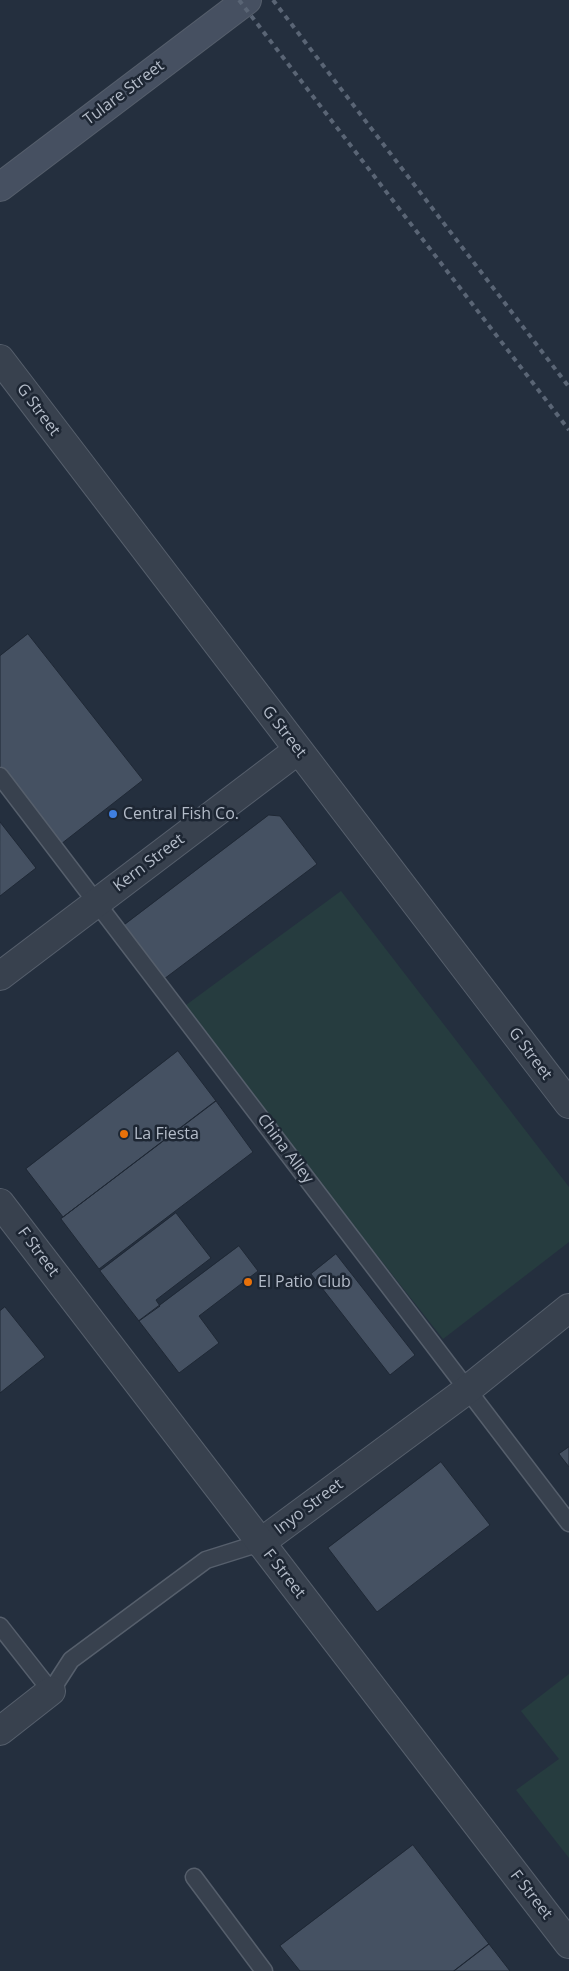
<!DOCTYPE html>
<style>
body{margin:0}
canvas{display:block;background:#242f3e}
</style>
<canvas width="569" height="1971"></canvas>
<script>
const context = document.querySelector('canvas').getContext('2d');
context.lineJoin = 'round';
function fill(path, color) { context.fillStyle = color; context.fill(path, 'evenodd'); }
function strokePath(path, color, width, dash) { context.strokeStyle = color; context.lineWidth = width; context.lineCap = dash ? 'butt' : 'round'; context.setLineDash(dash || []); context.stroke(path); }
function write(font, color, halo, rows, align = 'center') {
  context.font = font + ' "Open Sans",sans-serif'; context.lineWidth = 5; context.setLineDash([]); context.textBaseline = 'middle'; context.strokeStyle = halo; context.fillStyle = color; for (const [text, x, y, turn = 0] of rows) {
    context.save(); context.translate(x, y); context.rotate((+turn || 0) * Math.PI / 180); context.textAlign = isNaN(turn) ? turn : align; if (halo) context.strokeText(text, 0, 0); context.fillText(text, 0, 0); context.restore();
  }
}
fill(new Path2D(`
 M341 891 569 1187V1242L443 1339 182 1008Z
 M569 1674V1858L516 1790 559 1759 521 1711Z`), '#263c3f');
const building = new Path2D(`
 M28 634 143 780 61 844 0 766V656Z
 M269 815 280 816 317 864 164 979 123 926Z
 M0 822 36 868 0 896Z
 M178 1051 216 1101 63 1217 26 1169Z
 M216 1101 253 1152 99 1269 61 1219Z
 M176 1213 211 1258 156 1300 160 1306 139 1321 100 1271Z
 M239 1246 258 1271 199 1316 219 1343 179 1373 139 1321Z
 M336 1254 415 1355 390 1375 311 1274Z
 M5 1307 45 1357 0 1393V1311Z
 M569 1447V1467L559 1454Z
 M441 1462 490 1525 377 1612 328 1548Z
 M413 1845 489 1944 454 1971H300L280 1946Z
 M489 1944 510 1971H454Z`);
fill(building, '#455162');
strokePath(building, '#1f2835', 1);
const service = new Path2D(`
 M0 776 569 1523
 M0 1626 51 1691 71 1660 206 1560 260 1543
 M194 1877 264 1971`);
const minor = new Path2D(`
 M260 1543 467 1390 569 1308
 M0 1731 51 1691`);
const tertiary = new Path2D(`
 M0 359 569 1104
 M0 976 298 750
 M0 1203 569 1944`);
const secondary = new Path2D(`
 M0 187 247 0`);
strokePath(service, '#565f6c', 19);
strokePath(minor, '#565f6c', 30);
strokePath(tertiary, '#565f6c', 30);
strokePath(secondary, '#565f6c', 30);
strokePath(service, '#38414e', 16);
strokePath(minor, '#38414e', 28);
strokePath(tertiary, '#38414e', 28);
strokePath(secondary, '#465061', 28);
strokePath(new Path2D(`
 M239 0 569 430
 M273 0 569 387`), '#5a6575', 4, [5, 5]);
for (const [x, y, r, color] of [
 [113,814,5,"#3f7fe0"],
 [124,1134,5,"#e8710a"],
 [248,1282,5,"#e8710a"]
]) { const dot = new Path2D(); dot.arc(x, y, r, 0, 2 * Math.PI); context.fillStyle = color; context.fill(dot); strokePath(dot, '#1d2633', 2); }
write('16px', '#b4bcc9', '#1d2633', [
 ["Tulare Street",124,93,-37],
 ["G Street",38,410,53],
 ["G Street",284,732,52],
 ["Kern Street",149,863,-37],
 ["G Street",530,1054,53],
 ["China Alley",285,1149,53],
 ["F Street",38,1252,53],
 ["Inyo Street",309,1507,-37],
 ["F Street",284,1574,52],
 ["F Street",531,1895,52]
]);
write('16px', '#b4bcc9', '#1d2633', [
 ["Central Fish Co.",123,814],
 ["La Fiesta",134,1134],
 ["El Patio Club",258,1282]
], 'left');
</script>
